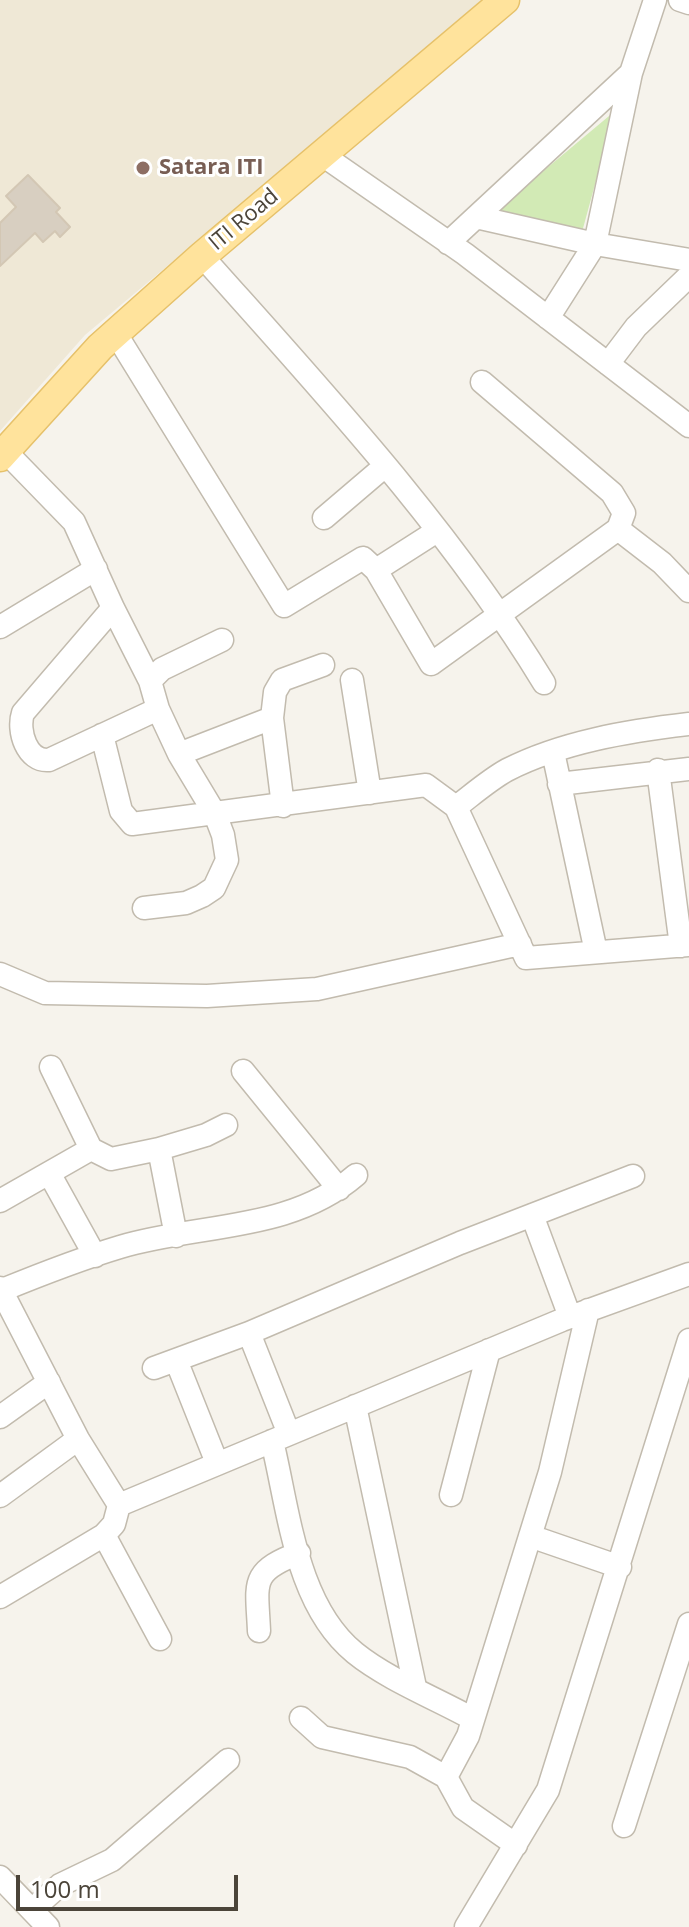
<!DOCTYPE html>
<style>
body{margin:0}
#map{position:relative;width:689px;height:1927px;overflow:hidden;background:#f6f3ec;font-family:"Open Sans",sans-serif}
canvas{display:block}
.scale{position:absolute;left:16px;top:1875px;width:222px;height:36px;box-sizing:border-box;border:4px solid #4b4439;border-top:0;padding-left:10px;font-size:24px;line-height:28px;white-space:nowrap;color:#4b4439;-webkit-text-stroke:6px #fff;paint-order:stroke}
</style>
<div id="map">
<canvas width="689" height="1927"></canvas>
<div class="scale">100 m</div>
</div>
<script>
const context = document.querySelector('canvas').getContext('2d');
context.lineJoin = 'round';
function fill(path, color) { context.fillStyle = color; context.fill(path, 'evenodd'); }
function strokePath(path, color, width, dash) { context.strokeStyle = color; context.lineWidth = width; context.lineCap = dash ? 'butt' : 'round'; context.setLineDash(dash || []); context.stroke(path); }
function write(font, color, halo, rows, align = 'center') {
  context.font = font + ' "Open Sans",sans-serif'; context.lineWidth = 6; context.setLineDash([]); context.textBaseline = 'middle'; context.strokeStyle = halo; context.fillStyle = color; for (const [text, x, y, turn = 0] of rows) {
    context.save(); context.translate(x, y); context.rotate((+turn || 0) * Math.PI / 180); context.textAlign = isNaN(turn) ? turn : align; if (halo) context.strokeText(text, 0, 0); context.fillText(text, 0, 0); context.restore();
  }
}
fill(new Path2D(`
 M0 0H485L85 335 0 431Z`), '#efe8d6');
fill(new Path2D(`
 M615 111 582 232 492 214Z`), '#d2eab5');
const building = new Path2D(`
 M28 175 60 208 56 212 70 227 60 237 55 231 43 242 35 233 0 266V223L16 207 6 196Z`);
fill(building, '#d8cfc1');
strokePath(building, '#d3c7b4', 2);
const minor = new Path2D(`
 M680 0 689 3
 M321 154 465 254 689 426
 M476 217 595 244 689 260
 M448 243 631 73 655 0
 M202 256C323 392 449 527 544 683
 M548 318 595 244 631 73
 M116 334 284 606 363 558 376 570 431 664 618 529 624 513 612 493 482 382
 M608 364 636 327 689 276
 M5 451 74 522 113 608 23 713C17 731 27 762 49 760L158 709 179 754 215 814 223 835 227 860 214 888 202 896 186 903 144 908
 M324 518 385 466
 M618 529 662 563 689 591
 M376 570 437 531
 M113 608 150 681
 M0 627 96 569
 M352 680 370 793
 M158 709 150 681 162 669 222 640
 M272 718 283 806
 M102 735 121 811 132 824 426 785 456 807 526 958 689 945
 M553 752 596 952
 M179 754 272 718 275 692 282 680 323 665
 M658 770 681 946
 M559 784 689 769
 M456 807C472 795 489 780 507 770 562 742 628 731 689 724
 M0 974 45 993 207 996 317 989 520 944
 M51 1067 91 1149
 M243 1071 339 1189
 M49 1173 95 1256
 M0 1201 91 1149 111 1159 159 1149
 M532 1215 570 1317
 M176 1236 159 1149 206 1135 226 1125
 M0 1288 78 1439 119 1505 562 1320 689 1274
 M0 1291C39 1275 80 1259 120 1247 200 1223 290 1232 356 1175
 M176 1360 217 1463
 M154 1368 249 1333
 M355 1406 415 1687
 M0 1417 49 1382
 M289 1434 249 1333 460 1243 633 1176
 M272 1441C289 1511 296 1605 355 1653 387 1679 437 1699 473 1719
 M451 1495 489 1350
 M0 1496 78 1439
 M104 1535 160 1639
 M530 1536 620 1567
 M0 1597 104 1535 114 1524 119 1505
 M259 1631C257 1583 249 1572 299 1553
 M301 1718 322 1737 410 1757 446 1777 463 1808 516 1845
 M446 1777 468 1736 550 1472 588 1310
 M624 1826 689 1624
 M0 1877 48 1927
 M33 1909 60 1885 112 1860 228 1760
 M466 1927 548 1790 689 1340`);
const major = new Path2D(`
 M0 457 100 347 202 256 505 0`);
strokePath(minor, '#c2bbae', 25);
strokePath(major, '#e6c16a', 31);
strokePath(minor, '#fff', 22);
strokePath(major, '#ffe39c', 28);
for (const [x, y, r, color] of [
 [143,168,8,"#8d6e63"]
]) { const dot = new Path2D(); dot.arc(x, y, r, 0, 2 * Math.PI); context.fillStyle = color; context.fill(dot); strokePath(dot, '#fff', 3); }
write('bold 22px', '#785e54', '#fff', [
 ["Satara ITI",159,168]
], 'left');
write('22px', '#4b4439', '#fff', [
 ["ITI Road",244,220,-40]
]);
</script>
